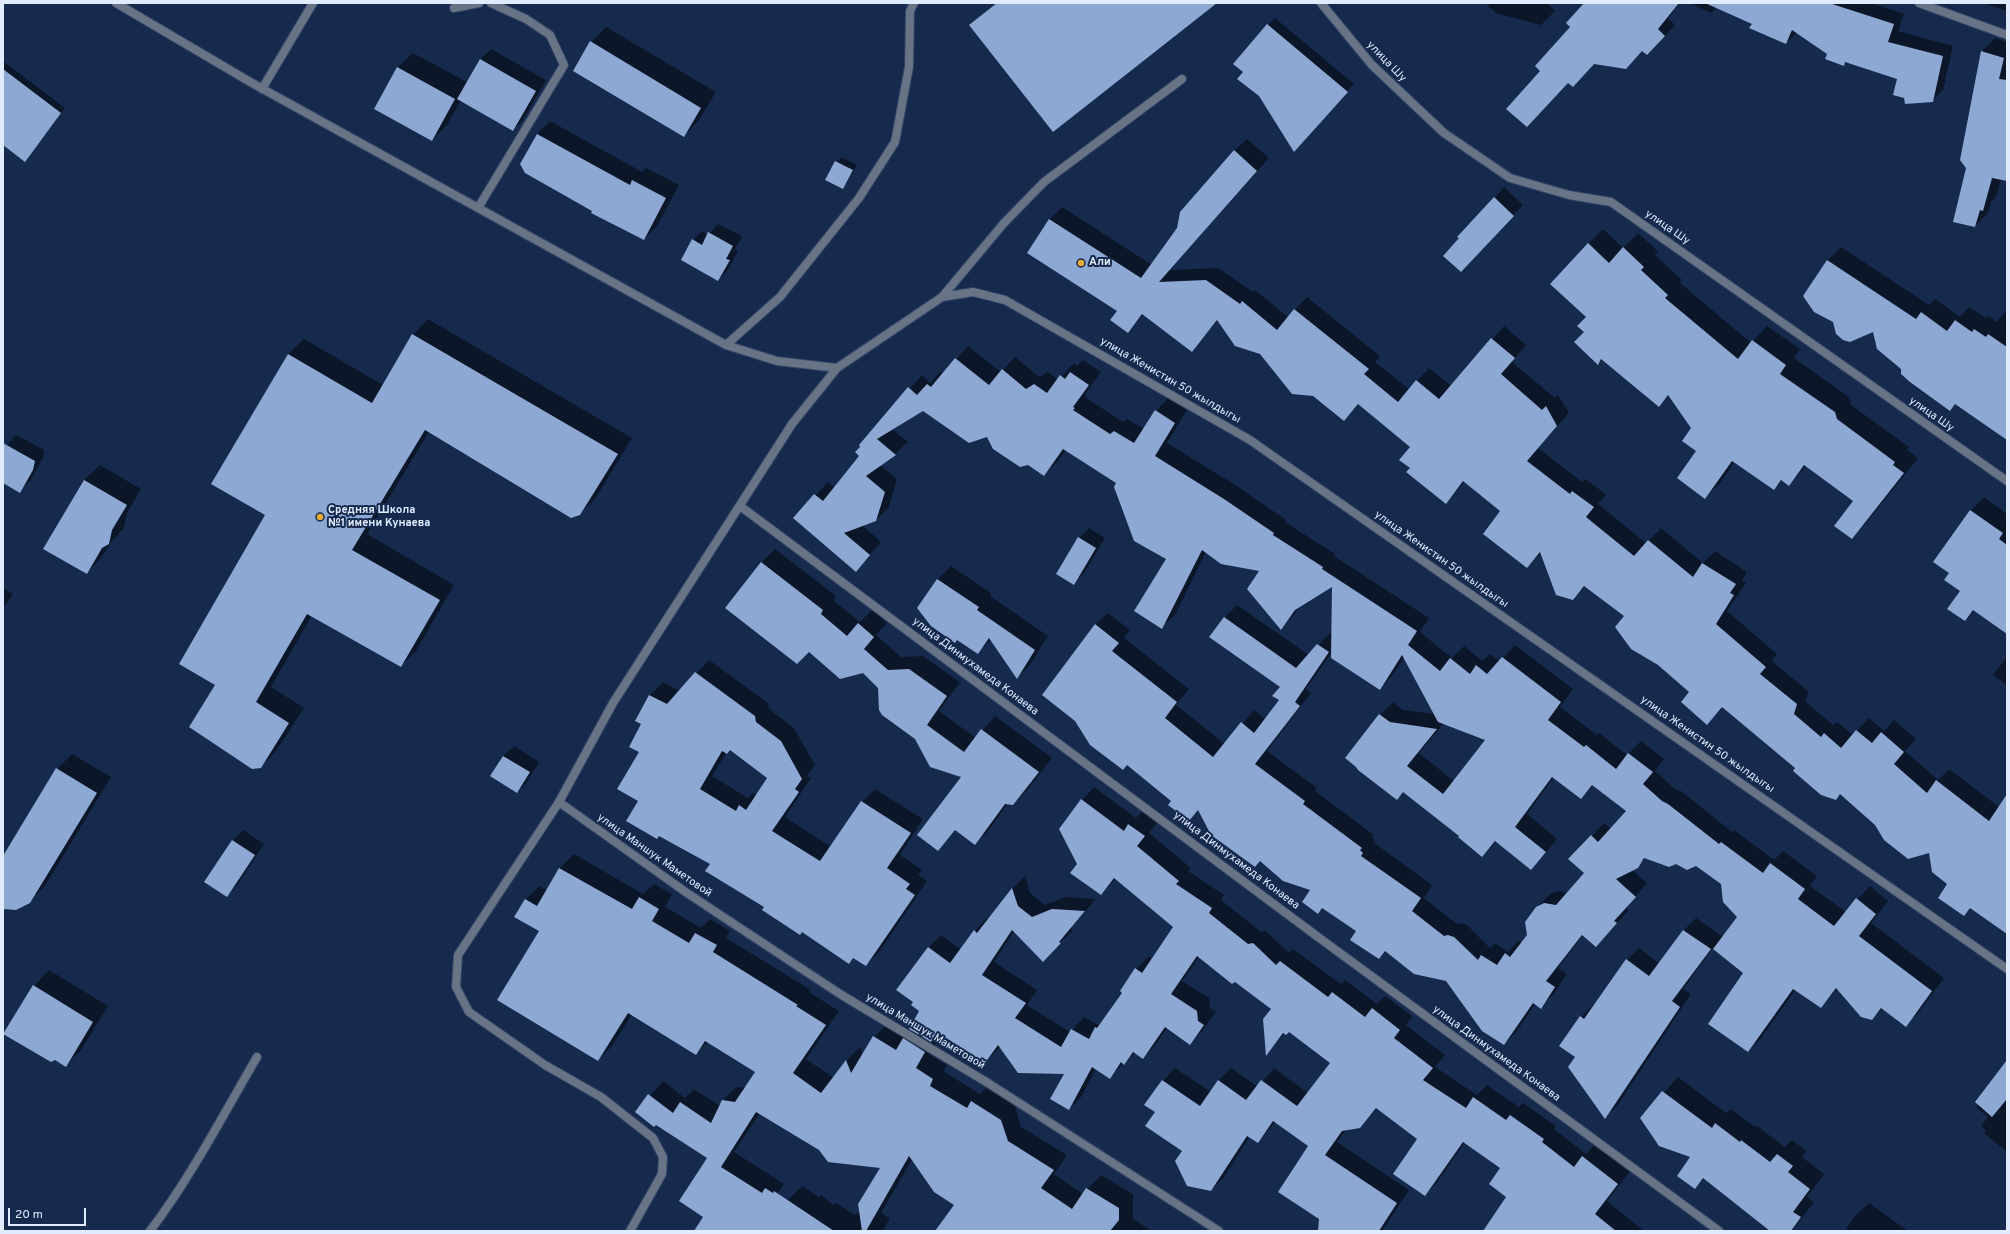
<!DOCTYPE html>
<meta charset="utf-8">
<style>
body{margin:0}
#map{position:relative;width:2010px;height:1234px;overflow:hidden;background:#162a4e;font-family:Overpass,sans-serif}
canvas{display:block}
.frame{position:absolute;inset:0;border:4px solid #e0ebfe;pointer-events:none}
.scale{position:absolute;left:8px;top:1208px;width:78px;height:18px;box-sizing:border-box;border:2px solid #e0ebfe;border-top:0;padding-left:5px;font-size:12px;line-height:14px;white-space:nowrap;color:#e0ebfe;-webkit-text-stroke:3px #162a4e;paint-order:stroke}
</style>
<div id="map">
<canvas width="2010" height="1234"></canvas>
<div class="frame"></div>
<div class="scale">20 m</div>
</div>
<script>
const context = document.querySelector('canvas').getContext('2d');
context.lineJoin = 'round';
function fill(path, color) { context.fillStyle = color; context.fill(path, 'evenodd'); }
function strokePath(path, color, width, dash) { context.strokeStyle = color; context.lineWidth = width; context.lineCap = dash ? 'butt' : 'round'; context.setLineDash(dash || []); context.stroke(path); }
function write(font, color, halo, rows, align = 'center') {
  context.font = font + ' Overpass,sans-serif'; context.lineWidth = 4; context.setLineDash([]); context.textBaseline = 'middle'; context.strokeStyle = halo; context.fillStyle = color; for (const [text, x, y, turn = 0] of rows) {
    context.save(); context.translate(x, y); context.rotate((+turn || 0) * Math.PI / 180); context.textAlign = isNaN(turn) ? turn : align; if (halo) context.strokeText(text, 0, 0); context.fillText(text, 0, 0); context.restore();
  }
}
fill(new Path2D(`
 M1491 3H1547L1555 11 1541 25 1498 14 1488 6Z
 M1585 3H1680L1668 18 1675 25 1658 43 1643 50 1626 68 1594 63 1569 82 1541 70Z
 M1690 3H1871L1904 14 1898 31 1953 46 1943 90 1932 101 1898 78 1847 62 1844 65 1797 32 1786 43 1753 24 1717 7 1711 13Z
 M1987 3H2007V11L1986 4Z
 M1275 18 1354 84 1301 143 1244 72 1268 25Z
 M606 27 716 92 699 120 684 136 591 42Z
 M1995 38 2007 42V180L2001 179 1996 197 1991 202 1988 213 1975 226 1968 168 1982 51Z
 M491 49 546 80 523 120 513 130 461 100 447 125 432 140 397 68 413 53 467 82 481 59Z
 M3 61 65 108 29 155 3 144Z
 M550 121 642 172 646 168 679 185 657 226 644 239 594 210 537 134Z
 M1247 139 1269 158 1169 270 1218 268 1253 292 1255 290 1288 317 1307 297 1380 356 1375 362 1409 389 1429 368 1451 386 1504 326 1526 345 1512 362 1555 398 1558 395 1569 413 1538 448 1582 482 1585 479 1606 494 1598 504 1646 543 1661 528 1703 563 1715 551 1747 572 1742 580 1746 583 1727 611 1777 654 1772 661 1809 692 1805 701 1833 725 1837 722 1853 735 1869 718 1884 731 1894 720 1916 739 1905 751 1938 780 1949 769 1999 807 2007 797V933L1971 908 1964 915 1930 852 1876 824 1841 793 1836 799 1723 707 1707 723 1691 692 1625 615 1586 586 1572 599 1542 552 1527 567 1502 511 1465 481 1446 503 1411 468V447L1360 403 1344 420 1218 320 1192 351 1144 314 1128 331 1119 310 1029 252 1050 219 1062 207 1152 265 1234 151Z
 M841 157 857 165 847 183 842 188 826 179Z
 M1504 187 1523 205 1471 261 1461 238Z
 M718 224 742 236 735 249 738 251 727 271 718 279 693 240 702 231 708 235Z
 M1603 229 1623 248 1638 233 1658 251 1655 255 1682 280 1679 282 1751 343 1767 326 1800 349 1794 358 1849 397 1851 405 1909 447 1907 450 1918 458 1866 523 1852 538 1854 501 1807 465 1789 485 1783 480 1774 489 1735 461 1720 483 1705 498 1693 428 1669 395 1658 406 1603 359 1598 364 1585 332 1587 317 1588 244Z
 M1841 247 1929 305 1935 299 1960 317 1969 307 1986 318 1989 316 1997 322 2007 309V439L1955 404 1950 409 1902 368 1874 330 1834 321 1804 296 1828 260Z
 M428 319 632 438 595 499 579 514 429 432 367 534 454 585 416 651 401 666 312 615 271 687 304 708 276 751 261 767 216 685 267 515 288 354 304 339 383 385 413 335Z
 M968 346 1001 372 1015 357 1039 377 1048 372 1058 380 1074 363 1077 366 1083 360 1101 372 1085 394 1087 395 1085 397 1123 422 1127 419 1144 429 1156 411 1168 398 1187 410 1167 443 1237 486 1286 520 1285 522 1335 554 1334 556 1429 618 1420 632 1452 658 1464 646 1482 661 1490 654 1500 661 1515 645 1573 689 1560 707 1597 735 1599 733 1627 755 1641 741 1664 759 1655 771 1675 789 1681 791 1732 832 1734 830 1774 860 1783 851 1817 876 1810 886 1846 912 1870 886 1888 901 1871 923 1944 978 1918 1013 1905 1025 1883 1008 1872 1019 1838 988 1821 1007 1796 989 1761 1038 1748 1051 1745 973 1713 948 1683 989 1691 994 1617 1106 1605 1117 1576 1057 1581 1017 1593 1005 1594 1006 1627 960 1639 948 1660 964 1684 930 1696 918 1723 937 1739 917 1722 884 1696 864 1646 858 1632 870 1647 883 1626 908 1629 910 1596 946 1583 935 1558 968 1567 974 1553 995 1540 1007 1535 1004 1517 1031 1504 1044 1446 981 1386 951 1379 958 1357 931 1323 908 1318 913 1312 889 1199 809 1172 801 1095 625 1108 613 1130 630 1124 638 1189 689 1176 705 1225 744 1254 710 1265 719 1280 700 1281 687 1224 618 1237 605 1309 655 1331 632 1332 633 1333 585 1301 604 1293 616 1281 629 1260 571 1206 552 1175 615 1162 627 1167 559 1118 483 1066 450 1057 462 1044 475 987 435 923 410 892 429 908 442 895 454 880 465 897 479 889 507 876 520 862 525 881 542 856 570 794 518 828 482 835 488 861 456 860 445 922 375 930 383 940 372 943 374ZM1332 652 1380 689 1392 676 1405 657 1435 714 1403 710 1393 702 1380 715 1347 758 1396 799 1404 792 1460 836 1482 856 1497 841 1531 868 1543 856 1557 839 1527 814 1554 777 1581 797 1594 785 1627 811 1611 829 1604 823 1570 859 1586 873 1568 893 1558 891 1550 894 1537 907 1528 935 1522 943 1518 941 1508 952 1495 943 1490 948 1467 925 1462 923 1457 924 1424 898 1432 885 1373 842 1375 840 1372 837 1374 835 1315 791 1317 788 1267 751 1311 693 1306 689ZM1444 723 1487 739 1454 781 1419 753Z
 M16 435 44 450 43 458 30 481 19 491 3 481V450Z
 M100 465 141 489 127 513 124 528 112 541 102 557 87 573 45 549 84 480Z
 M1984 497 2007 514V598L1975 610 1965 620 1961 591 1951 573 1935 562 1971 510Z
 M1089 528 1105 538 1084 573 1074 583 1079 538Z
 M775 549 836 596 834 601 860 622 872 610 887 623 876 635 901 657 923 656 960 682 939 711 976 738 995 716 1052 758 1027 790 1013 804 1008 803 989 830 975 843 956 830 937 850 963 777 913 735 879 687 863 672 809 651 727 608 762 562Z
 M951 566 991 593 990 596 1048 636 1030 665 1017 678 991 639 978 653 937 580Z
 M3 588 13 594 3 609Z
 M2007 657V685L1993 675Z
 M709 660 768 703 769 709 794 728 815 765 807 776 811 778 785 817 831 847 862 802 875 789 923 819 900 855 922 870 918 875 927 881 879 952 866 965 854 957 849 963 766 907 711 863 639 801 642 724 636 721 650 695 663 682 680 691ZM730 749 768 778 757 795 753 793 748 798 712 776 726 753Z
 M514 746 539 762 527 782 517 792 491 776 503 756Z
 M72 754 111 777 45 886 29 902 3 904V858L57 769Z
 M1094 787 1136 818 1142 812 1157 823 1149 833 1191 868 1188 871 1224 895 1221 900 1261 932 1266 931 1289 953 1293 949 1341 984 1345 980 1377 1004 1385 996 1412 1016 1406 1025 1445 1055 1435 1067 1477 1095 1487 1085 1519 1107 1523 1103 1556 1126 1554 1129 1586 1154 1595 1144 1630 1171 1607 1201 1644 1231H1484L1508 1197 1502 1168 1465 1142 1437 1182 1425 1195 1418 1139 1378 1108 1359 1127 1346 1130 1337 1142 1409 1190 1382 1231H1320L1310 1146 1276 1121 1258 1142 1250 1136 1224 1177 1211 1190 1156 1112 1163 1081 1175 1068 1211 1092 1218 1081 1231 1068 1258 1087 1274 1068 1308 1093 1331 1062 1289 1031 1285 1033 1266 1054 1272 1008 1199 957 1182 981 1209 998 1210 1008 1216 1012 1202 1031 1190 1043 1168 1027 1155 1045 1143 1058 1135 1053 1109 1077 1096 1068 1082 1096 1069 1109 1065 1073 1000 1047 985 1062 939 1033 936 1036 939 1038 929 1054 947 1065 943 1071 980 1094 986 1088 1015 1106 1021 1127 1067 1155 1054 1174 1083 1194 1101 1175 1133 1194V1219L1152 1231H965L955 1204 912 1159 881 1213 890 1218 883 1231H783L788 1200 802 1186 819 1197 821 1195 833 1205 836 1203 855 1215 860 1211 882 1167 820 1149 760 1113 734 1152 784 1184 753 1231H695L705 1217 708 1158 636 1112 663 1081 685 1098 694 1089 720 1106 722 1101 736 1087 746 1088 756 1072 708 1042 696 1053 632 1014 612 1046 598 1060 525 900 539 886 547 890 560 868 574 854 643 894 654 884 672 894 665 907 701 928 710 919 730 931 726 938 811 990 809 992 839 1011 806 1059 834 1078 847 1060 860 1047 863 1055 874 1037 888 1023 908 1035 913 1030 921 1011 914 1002 928 948 941 935 961 950 975 931 987 918 989 920 1013 888 1025 876 1030 893 1045 905 1065 897 1096 899 1071 928 1073 930 1043 960 1014 931 994 962 1037 990 1027 1005 1070 1032 1084 1017 1098 1025 1104 1019 1124 993 1121 991 1136 969 1149 956 1152 959 1175 927 1116 878 1101 894 1078 864 1060 829 1082 800Z
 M243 830 264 844 237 885 227 895 206 882 233 840Z
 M49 970 108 1006 81 1050 66 1065 34 986Z
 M2007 1064V1149L2006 1151 1984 1133 1986 1130 1981 1126 1988 1117 1976 1107Z
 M1678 1077 1726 1113 1731 1109 1755 1127 1757 1126 1785 1147 1792 1140 1807 1151 1802 1157 1824 1174 1807 1197 1814 1202 1792 1231H1772L1704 1178 1695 1188 1692 1156 1641 1118Z
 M1869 1203 1908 1231H1845L1854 1217Z`), '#0007');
fill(new Path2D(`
 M997 3H1217L1053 132 969 25Z
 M1584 3H1679L1658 29 1665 36 1647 55 1642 51 1626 69 1594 64 1573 87 1568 83 1527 127 1506 109 1540 71 1535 66 1570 27 1566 23Z
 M1705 3H1829L1894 24 1888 42 1943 56 1933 102 1905 104 1904 98 1893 95 1897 79 1845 62 1844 66 1825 59 1827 54 1792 30 1786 44 1749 28 1752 24Z
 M1267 24 1348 92 1294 152 1259 96 1237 79 1243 72 1233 64Z
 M590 41 701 108 684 137 573 71Z
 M1981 51 2004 58 1999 79 2007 80V181L1992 178 1983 211 1980 210 1975 227 1953 222 1966 168 1960 160Z
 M480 59 536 91 513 131 457 99Z
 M397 67 455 99 432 141 374 109Z
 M3 69 61 113 25 162 3 145Z
 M537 134 630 185 632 180 666 198 644 240 591 213 592 211 525 173 520 164Z
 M1234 150 1257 171 1159 282 1206 280 1240 304 1242 301 1277 330 1294 309 1369 369 1364 374 1398 402 1416 380 1439 399 1491 338 1515 358 1501 374 1542 410 1546 406 1557 426 1527 461 1570 494 1572 491 1594 507 1586 517 1634 556 1648 540 1693 577 1702 563 1736 584 1730 593 1734 595 1716 624 1766 667 1760 674 1797 704 1794 714 1821 737 1824 733 1841 748 1856 730 1872 743 1881 732 1904 752 1894 764 1927 793 1936 780 1989 821 2007 794V934L1970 908 1964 916 1938 898 1947 884 1932 872 1929 853 1908 859 1884 840 1875 825 1840 794 1836 800 1821 795 1793 771 1795 768 1722 707 1707 725 1681 702 1689 692 1658 665 1631 649 1615 627 1624 616 1584 586 1573 600 1556 595 1540 552 1527 568 1483 534 1500 511 1463 481 1446 504 1406 472 1410 468 1399 460 1410 447 1358 404 1344 421 1313 396 1292 394 1260 354 1235 346 1217 320 1192 352 1142 314 1128 333 1110 320 1117 311 1027 253 1049 219 1141 278 1177 228 1180 212Z
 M835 161 853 170 843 189 825 180Z
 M1494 197 1514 216 1461 272 1443 256 1459 238 1457 237Z
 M708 232 733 246 726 259 730 260 718 281 681 260 692 239 702 245Z
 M1588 243 1609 263 1623 247 1644 267 1641 270 1668 295 1665 298 1738 359 1752 340 1786 365 1780 374 1835 412 1837 419 1895 462 1893 465 1904 473 1852 539 1834 526 1853 501 1804 465 1789 486 1781 480 1774 490 1732 461 1705 499 1677 478 1696 451 1682 441 1691 428 1668 395 1659 407 1601 359 1598 365 1574 342 1584 332 1577 326 1586 317 1550 284Z
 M1827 260 1916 319 1921 312 1947 331 1955 320 1972 332 1974 329 1986 337 1988 334 2007 347V440L1955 404 1950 411 1910 382 1901 374V369L1877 349 1873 332 1850 342 1843 340 1836 334 1833 322 1814 312 1803 296Z
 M412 334 618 454 580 515 571 518 425 430 352 550 440 600 401 667 307 614 256 702 289 723 261 768 252 769 189 727 215 685 179 664 265 515 211 484 288 354 372 403Z
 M955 358 989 385 1002 369 1026 389 1034 384 1047 393 1060 375 1065 379 1070 372 1089 385 1073 407 1075 408 1073 410 1110 434 1114 431 1134 443 1155 410 1175 423 1155 456 1224 499 1274 533 1273 535 1323 567 1322 569 1417 631 1408 645 1440 671 1450 658 1470 674 1476 665 1487 674 1502 657 1561 702 1548 720 1584 747 1586 745 1616 769 1628 753 1653 772 1643 784 1662 801 1668 804 1719 844 1721 842 1763 873 1770 863 1805 889 1798 899 1834 926 1856 898 1876 914 1859 936 1932 991 1906 1027 1881 1008 1872 1020 1861 1017 1836 988 1821 1008 1793 989 1748 1052 1708 1024 1743 973 1713 949 1737 917 1723 902 1721 884 1696 866 1687 870 1676 864 1669 867 1644 858 1638 868 1616 879 1636 897 1614 921 1617 923 1596 947 1582 935 1546 981 1555 987 1541 1009 1533 1003 1504 1045 1482 1031 1446 981 1414 974 1385 951 1379 959 1350 940 1356 931 1322 908 1318 914 1302 902 1310 890 1283 881 1260 861 1255 867 1211 835 1198 810 1189 821 1168 805 1171 801 1127 765 1123 770 1090 745 1075 721 1042 695 1095 624 1119 643 1112 651 1177 702 1165 718 1213 757 1241 722 1254 733 1279 700 1272 696 1280 687 1209 637 1224 617 1296 668 1317 644 1329 652 1295 702 1300 706 1255 764 1305 801 1303 804 1362 848 1360 850 1363 853 1361 856 1421 898 1412 911 1444 936 1448 935 1454 937 1478 960 1481 955 1497 965 1505 953 1510 957 1527 935 1525 922 1536 907 1544 903 1556 905 1584 873 1568 859 1591 835 1598 842 1626 811 1592 785 1581 799 1552 777 1515 827 1546 852 1531 870 1495 841 1482 857 1458 837 1459 836 1403 792 1397 800 1358 770 1356 767 1345 758 1379 714 1390 722 1437 729 1407 766 1443 794 1485 740 1438 722 1402 655 1380 690 1331 658 1332 587 1295 610 1281 630 1247 589 1259 571 1221 564 1202 550 1162 629 1134 611 1166 559 1134 541 1114 487 1116 483 1063 449 1044 476 1028 465 1020 467 993 449 987 437 969 443 923 411 877 439 896 455 866 476 885 492 876 521 844 533 870 555 856 572 793 518 814 494 823 501 859 456 855 452 860 447 859 445 908 387 917 395 927 384 931 387Z
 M3 443 35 461 33 470 20 493 3 483Z
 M84 480 127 505 112 530 109 544 102 548 87 574 43 549Z
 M1970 510 2003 533 1999 539 2007 545V634L1973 610 1965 621 1947 609 1960 591 1944 580 1949 573 1933 562Z
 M1078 537 1096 548 1074 585 1056 574Z
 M761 562 823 610 821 614 847 636 858 623 874 637 864 649 888 670 909 669 947 696 927 725 964 752 981 729 1039 772 1013 805 1005 804 975 845 955 830 938 851 917 835 961 777 930 767 915 739 882 715 879 710 878 688 863 673 840 679 809 652 797 664 725 608Z
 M937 579 979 607 977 610 1035 650 1017 679 989 638 978 654 957 640 955 643 931 626 917 608Z
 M695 672 755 716 756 722 781 741 802 779 795 789 799 792 772 831 820 861 861 801 911 833 887 868 910 884 906 889 915 895 866 966 853 958 849 964 802 932 800 935 762 910 764 907 705 871 710 864 659 836 657 839 626 821 638 801 617 789 639 752 629 747 641 724 635 721 649 695 667 704ZM730 750 767 778 746 810 739 805 736 811 700 789 722 751 727 754Z
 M503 756 530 772 517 793 490 776Z
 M56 768 97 793 30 903 16 910 3 909V856Z
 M1081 799 1124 831 1128 824 1145 836 1137 846 1179 881 1176 884 1212 908 1209 913 1248 944 1253 943 1276 965 1280 961 1328 997 1332 992 1365 1017 1372 1008 1400 1030 1394 1038 1433 1068 1423 1080 1466 1108 1473 1097 1506 1120 1510 1115 1544 1139 1542 1142 1574 1167 1582 1156 1618 1184 1595 1214 1616 1231H1483L1506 1197 1489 1184 1500 1168 1463 1142 1425 1196 1393 1174 1417 1139 1376 1108 1360 1128 1342 1131 1325 1155 1397 1203 1379 1231H1318L1319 1219 1278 1192 1308 1146 1273 1121 1258 1143 1247 1136 1211 1191 1187 1186 1175 1161 1182 1151 1145 1126 1155 1112 1144 1105 1162 1080 1200 1106 1218 1080 1246 1100 1261 1080 1297 1106 1330 1063 1289 1032 1286 1035 1283 1033 1266 1056 1263 1019 1271 1009 1235 982 1232 984 1197 956 1171 994 1197 1011 1198 1021 1204 1025 1190 1045 1165 1027 1143 1059 1133 1052 1124 1065 1121 1062 1110 1079 1092 1067 1069 1110 1050 1099 1064 1074 1018 1073 998 1045 985 1063 937 1032 931 1042 909 1029 919 1011 911 1005 913 1002 896 990 928 947 950 963 974 930 977 933 1012 888 1018 906 1032 917 1052 909 1085 911 1059 942 1061 943 1043 962 1012 930 982 975 1026 1003 1015 1018 1061 1047 1071 1029 1089 1039 1095 1027 1097 1028 1122 993 1120 991 1135 968 1142 973 1173 927 1114 878 1101 895 1070 873 1077 864 1059 829Z
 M232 840 255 855 227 897 204 882Z
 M559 868 632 909 639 897 659 909 652 921 689 943 695 933 717 945 713 952 798 1005 796 1006 826 1025 793 1073 821 1093 846 1060 851 1073 873 1036 896 1050 903 1038 925 1052 916 1068 933 1079 930 1086 967 1108 971 1101 1001 1120 1008 1141 1054 1170 1041 1188 1072 1209 1086 1188 1119 1208V1220L1110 1231H935L954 1205 934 1192 909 1156 866 1231H862L858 1204 880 1168 828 1162 819 1150 756 1112 721 1167 762 1193 765 1188 773 1193 774 1191 834 1231H694L703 1217 679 1201 707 1158 656 1125 654 1127 635 1112 648 1094 673 1113 680 1102 711 1123 722 1100 735 1102 755 1072 705 1041 696 1055 628 1013 598 1061 497 1000 539 931 514 917 525 899 537 906Z
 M1683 930 1711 949 1672 1001 1680 1007 1605 1119 1568 1067 1575 1057 1559 1046 1580 1016 1584 1019 1626 959 1649 976Z
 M33 985 93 1022 66 1067 55 1060 51 1062 3 1034Z
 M2007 1060V1099L1992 1117 1975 1102Z
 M1662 1091 1712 1128 1715 1123 1740 1142 1741 1140 1770 1162 1777 1154 1793 1166 1788 1172 1810 1189 1793 1212 1801 1217 1791 1231H1770L1703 1178 1695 1189 1677 1176 1690 1157 1659 1146 1640 1118Z`), '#8ea8d4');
const minor = new Path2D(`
 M116 3 252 83 726 345 777 361 837 368
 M1321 3 1372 65 1444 133 1510 178 1569 195 1611 202 2007 481
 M1919 3 2007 35
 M454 8 479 3
 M262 89 313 3
 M478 208 564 65 550 35 526 19 491 3
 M942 297 1004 223 1044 182 1182 79
 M726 345 780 297 859 198 895 142 909 67 910 11 914 3
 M740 506 1318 937 1719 1231
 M559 802 687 893 840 994 988 1083 1219 1231
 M150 1231C191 1177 223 1115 257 1057
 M630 1231 662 1174 663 1157 653 1138 601 1097 545 1065 469 1012 456 987 458 955 559 802 613 703 792 424 837 368 942 297 973 292 1005 300 1250 440 2007 969`);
strokePath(minor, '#324567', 10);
strokePath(minor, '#687385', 8);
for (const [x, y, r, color] of [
 [1081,263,4,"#e6ad36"],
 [320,517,4,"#e6ad36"]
]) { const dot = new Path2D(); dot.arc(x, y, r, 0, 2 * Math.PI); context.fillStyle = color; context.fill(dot); strokePath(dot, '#162a4e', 1.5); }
write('11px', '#e0ebfe', '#162a4e', [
 ["улица Шу",1386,62,46],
 ["улица Шу",1667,228,35],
 ["улица Женистин 50 жылдыгы",1170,381,30],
 ["улица Шу",1931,415,35],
 ["улица Женистин 50 жылдыгы",1441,560,35],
 ["улица Динмухамеда Конаева",975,667,37],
 ["улица Женистин 50 жылдыгы",1707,745,35],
 ["улица Маншук Маметовой",654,856,35],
 ["улица Динмухамеда Конаева",1236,861,37],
 ["улица Маншук Маметовой",925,1032,31],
 ["улица Динмухамеда Конаева",1496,1054,36]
]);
write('bold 11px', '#e0ebfe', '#162a4e', [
 ["Али",1089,263],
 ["Средняя Школа",328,511],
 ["№1 имени Кунаева",328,524]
], 'left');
</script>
